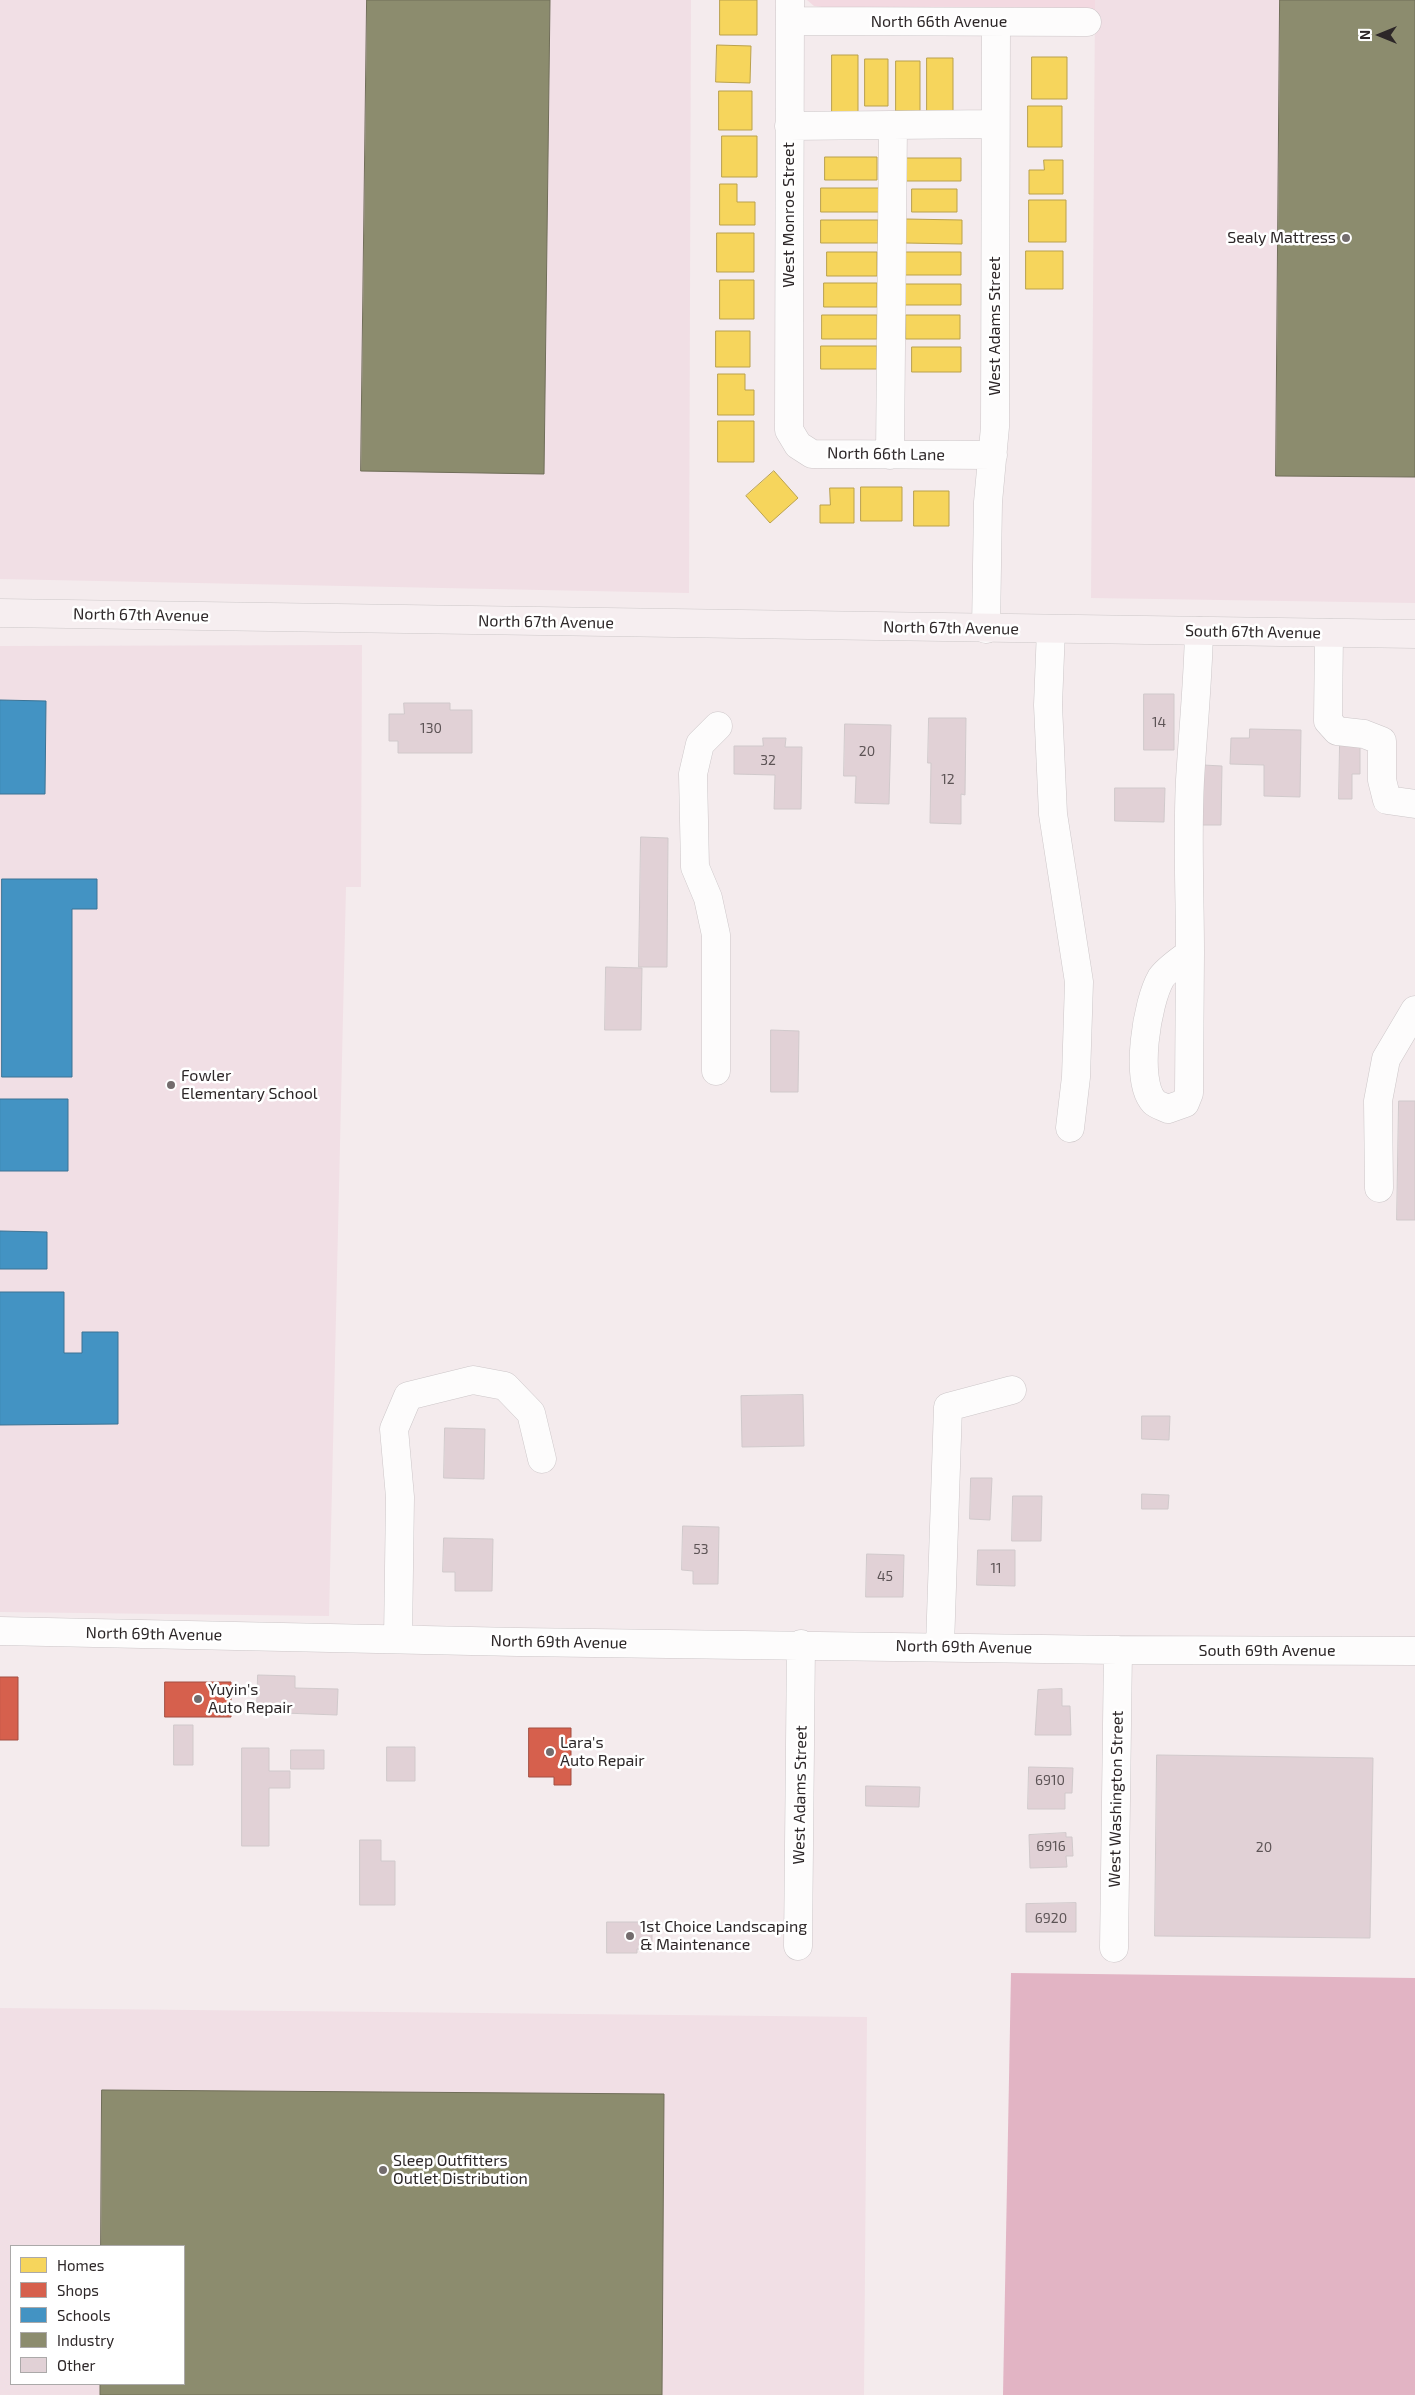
<!DOCTYPE html>
<style>
body{margin:0}
#map{position:relative;width:1415px;height:2395px;overflow:hidden;background:#f4ebed;font-family:"Exo 2",sans-serif}
canvas{display:block}
.legend{position:absolute;left:10px;top:2245px;width:175px;height:140px;box-sizing:border-box;background:#fff;border:1px solid #aba9a9;margin:0;padding:6px 9px;list-style:none;font-size:15px;color:#2d2728}
.legend li{display:flex;align-items:center;gap:10px;height:25px}
.legend b{width:25px;border:1px solid #aba9a9}
.north{position:absolute;left:1355px;top:10px;width:50px;height:50px;-webkit-text-stroke:4px #fff;paint-order:stroke;rotate:270deg;font-size:14px;font-weight:700;line-height:20px;text-align:center;color:#2d2728}
.north::after{content:'';display:block;margin:auto;width:18px;height:22px;background:#2d2728;clip-path:polygon(50% 0,100% 100%,50% 72%,0 100%)}
</style>
<div id="map">
<canvas width="1415" height="2395"></canvas>
<ul class="legend">
<li><b style="height:14px;background:#f6d55c"></b>Homes</li>
<li><b style="height:14px;background:#d6604d"></b>Shops</li>
<li><b style="height:14px;background:#4393c3"></b>Schools</li>
<li><b style="height:14px;background:#8c8c6e"></b>Industry</li>
<li><b style="height:14px;background:#e1d1d6"></b>Other</li>
</ul>
<div class="north">N</div>
</div>
<script>
const context = document.querySelector('canvas').getContext('2d');
context.lineJoin = 'round';
function fill(path, color) { context.fillStyle = color; context.fill(path, 'evenodd'); }
function strokePath(path, color, width, dash) { context.strokeStyle = color; context.lineWidth = width; context.lineCap = dash ? 'butt' : 'round'; context.setLineDash(dash || []); context.stroke(path); }
function write(font, color, halo, rows, align = 'center') {
  context.font = font + ' "Exo 2",sans-serif'; context.lineWidth = 5; context.setLineDash([]); context.textBaseline = 'middle'; context.strokeStyle = halo; context.fillStyle = color; for (const [text, x, y, turn = 0] of rows) {
    context.save(); context.translate(x, y); context.rotate((+turn || 0) * Math.PI / 180); context.textAlign = isNaN(turn) ? turn : align; if (halo) context.strokeText(text, 0, 0); context.fillText(text, 0, 0); context.restore();
  }
}
fill(new Path2D(`
 M0 0H691L689 593 0 579Z
 M1095 0H1415V603L1091 598Z
 M362 645 361 887H346L329 1616 0 1612V646Z
 M0 2008 867 2017 864 2395H0ZM11 2246H184V2384H11Z`), '#f1dfe5');
fill(new Path2D(`
 M807 0H1095V10L829 8 814 6Z`), '#f3d9e1');
fill(new Path2D(`
 M1011 1973 1415 1978V2395H1003Z`), '#e2b4c4');
const homes = new Path2D(`
 M720 0H757V35H720Z
 M717 45 751 46 750 83 716 82Z
 M832 55H858V113H832Z
 M1032 57H1067V99H1032Z
 M927 58H953V112H927Z
 M865 59H888V106H865Z
 M896 61H920V111H896Z
 M719 91H752V130H719Z
 M1028 106H1062V147H1028Z
 M722 136H757V177H722Z
 M825 157H877V180H825Z
 M904 158H961V181H904Z
 M1044 160H1063V194H1029V170H1044Z
 M720 184H737V202H755V225H720Z
 M821 188H879V212H821Z
 M912 189H957V212H912Z
 M1029 200H1066V242H1029Z
 M905 219 962 220V244L904 243Z
 M821 220H878V243H821Z
 M717 233H754V272H717Z
 M1026 251H1063V289H1026Z
 M827 252H877V276H827Z
 M905 252H961V275H905Z
 M720 280H754V319H720Z
 M824 283H877V307H824Z
 M905 284H961V305H905Z
 M822 315H877V339H822Z
 M906 315H960V339H906Z
 M716 331H750V367H716Z
 M821 346H877V369H821Z
 M912 347H961V372H912Z
 M718 374H745V390H754V415H718Z
 M718 421H754V462H718Z
 M774 471 798 498 770 523 746 496Z
 M861 487H902V521H861Z
 M830 488H854V523H820V505H830Z
 M914 491H949V526H914Z`);
fill(homes, '#f6d55c');
strokePath(homes, '#baa14c', 1);
const shops = new Path2D(`
 M0 1677H18V1740H0Z
 M165 1682H231V1717H165Z
 M529 1728H571V1785H554V1777H529Z`);
fill(shops, '#d6604d');
strokePath(shops, '#a34f42', 1);
const schools = new Path2D(`
 M0 700 46 701 45 794H0Z
 M2 879H97V909H72V1077H2Z
 M0 1099H68V1171H0Z
 M0 1231 47 1232V1269H0Z
 M0 1292H64V1353H82V1332H118V1424L0 1425Z`);
fill(schools, '#4393c3');
strokePath(schools, '#3c7394', 1);
const industry = new Path2D(`
 M367 0H550L544 474 361 471Z
 M1280 0H1415V477L1276 476Z
 M102 2090 664 2094 662 2395H100V2384H184V2246H101Z`);
fill(industry, '#8c8c6e');
strokePath(industry, '#706e59', 1);
const building = new Path2D(`
 M1144 694H1174V750H1144Z
 M404 703H450V710H472V753H398V741H389V714H404Z
 M929 718H966L965 795 961 794V824L930 823 931 763H928Z
 M845 724 891 725 889 804 855 803 856 776H844Z
 M1250 729 1301 730 1300 797 1264 796V765L1230 764 1231 738H1249Z
 M763 738H786L785 747H802L801 809H774L775 775 734 774V746H763Z
 M1340 743 1360 744V774H1352V799H1339Z
 M1203 765 1222 766 1221 825H1202Z
 M1115 788H1165L1164 822 1115 821Z
 M641 837 668 838 667 967H639Z
 M606 967 642 968 641 1030H605Z
 M771 1030 799 1031 798 1092H771Z
 M1399 1101H1415V1220H1397Z
 M803 1395 804 1446 742 1447 741 1396Z
 M1142 1416H1170L1169 1440 1142 1439Z
 M445 1428 485 1429 484 1479 444 1478Z
 M971 1478H992L990 1520 970 1519Z
 M1142 1494 1169 1495 1168 1509H1142Z
 M1013 1496H1042L1041 1541H1012Z
 M683 1526 719 1527 718 1584H693V1571L682 1570Z
 M444 1538 493 1539 492 1591H455V1572H443Z
 M978 1550H1015V1586L977 1585Z
 M867 1554 904 1555 903 1597H866Z
 M258 1675 295 1676V1688L338 1689 337 1715 257 1712Z
 M1062 1689V1706H1070L1071 1735H1035L1038 1690Z
 M174 1725H193V1765H174Z
 M387 1747H415V1781H387Z
 M242 1748H269V1771H290V1788H269V1846H242Z
 M291 1750H324V1769H291Z
 M1157 1755 1373 1758 1370 1938 1155 1936Z
 M1029 1767 1073 1768 1072 1793H1065V1809H1028Z
 M866 1786 920 1787 919 1807 866 1806Z
 M1066 1833V1837H1072L1073 1856H1066L1067 1867 1030 1868 1029 1835Z
 M360 1840H381V1861H395V1905H360Z
 M1076 1903V1932H1026V1904Z
 M607 1922H652V1949H637V1953H607Z`);
fill(building, '#e1d1d6');
strokePath(building, '#d0c9cb', 1);
const minor = new Path2D(`
 M790 0 789 430 798 445 812 454 993 455
 M790 21 1087 22
 M789 126 995 124
 M890 455 893 125
 M986 629 988 502 995 427 996 22
 M1051 629 1048 705 1053 814 1079 982 1076 1077 1070 1128
 M1329 633 1328 721 1337 731 1364 734 1382 741V780L1387 800 1415 804
 M1190 953C1181 960 1167 969 1161 978 1147 1002 1134 1081 1154 1102 1157 1105 1164 1107 1168 1109L1185 1103 1189 1093 1190 953C1190 895 1187 838 1190 780 1193 730 1198 681 1199 631
 M716 1071V935L708 898 695 867 693 774 700 744 718 726
 M1379 1188 1378 1101 1386 1059 1415 1010
 M0 1631 518 1642 1118 1650 1415 1651
 M398 1639 400 1497 394 1429 408 1396 473 1380 505 1386 531 1413 542 1459
 M940 1646 948 1407 1012 1390
 M798 1946 801 1644
 M1114 1948 1118 1650`);
const major = new Path2D(`
 M0 613 1415 634`);
strokePath(minor, '#ccc6c8', 29);
strokePath(major, '#cdc8c9', 29);
strokePath(minor, '#fdfcfc', 28);
strokePath(major, '#f6eef0', 28);
for (const [x, y, r, color] of [
 [1346,238,5,"#736c6d"],
 [171,1085,5,"#736c6d"],
 [198,1699,5,"#736c6d"],
 [550,1752,5,"#736c6d"],
 [630,1936,5,"#736c6d"],
 [383,2170,5,"#736c6d"]
]) { const dot = new Path2D(); dot.arc(x, y, r, 0, 2 * Math.PI); context.fillStyle = color; context.fill(dot); strokePath(dot, '#fff', 2); }
write('14px', '#5d5456', null, [
 ["14",1159,722],
 ["130",431,728],
 ["20",867,751],
 ["32",768,760],
 ["12",948,779],
 ["53",701,1549],
 ["11",996,1568],
 ["45",885,1576],
 ["6910",1050,1780],
 ["6916",1051,1846],
 ["20",1264,1847],
 ["6920",1051,1918]
]);
write('16px', '#2d2728', '#fff', [
 ["North 66th Avenue",939,22],
 ["West Monroe Street",789,215,-90],
 ["West Adams Street",995,326,-90],
 ["North 66th Lane",886,454,1],
 ["North 67th Avenue",141,615,1],
 ["North 67th Avenue",546,622,1],
 ["North 67th Avenue",951,628,1],
 ["South 67th Avenue",1253,632,1],
 ["North 69th Avenue",154,1634,1],
 ["North 69th Avenue",559,1642,1],
 ["North 69th Avenue",964,1647,1],
 ["South 69th Avenue",1267,1651],
 ["West Adams Street",800,1795,-89],
 ["West Washington Street",1116,1799,-89]
]);
write('16px', '#2d2728', '#fff', [
 ["Sealy Mattress",1336,238,"right"],
 ["Fowler",181,1076],
 ["Elementary School",181,1094],
 ["Yuyin's",208,1690],
 ["Auto Repair",208,1708],
 ["Lara's",560,1743],
 ["Auto Repair",560,1761],
 ["1st Choice Landscaping",640,1927],
 ["& Maintenance",640,1945],
 ["Sleep Outfitters",393,2161],
 ["Outlet Distribution",393,2179]
], 'left');
</script>
